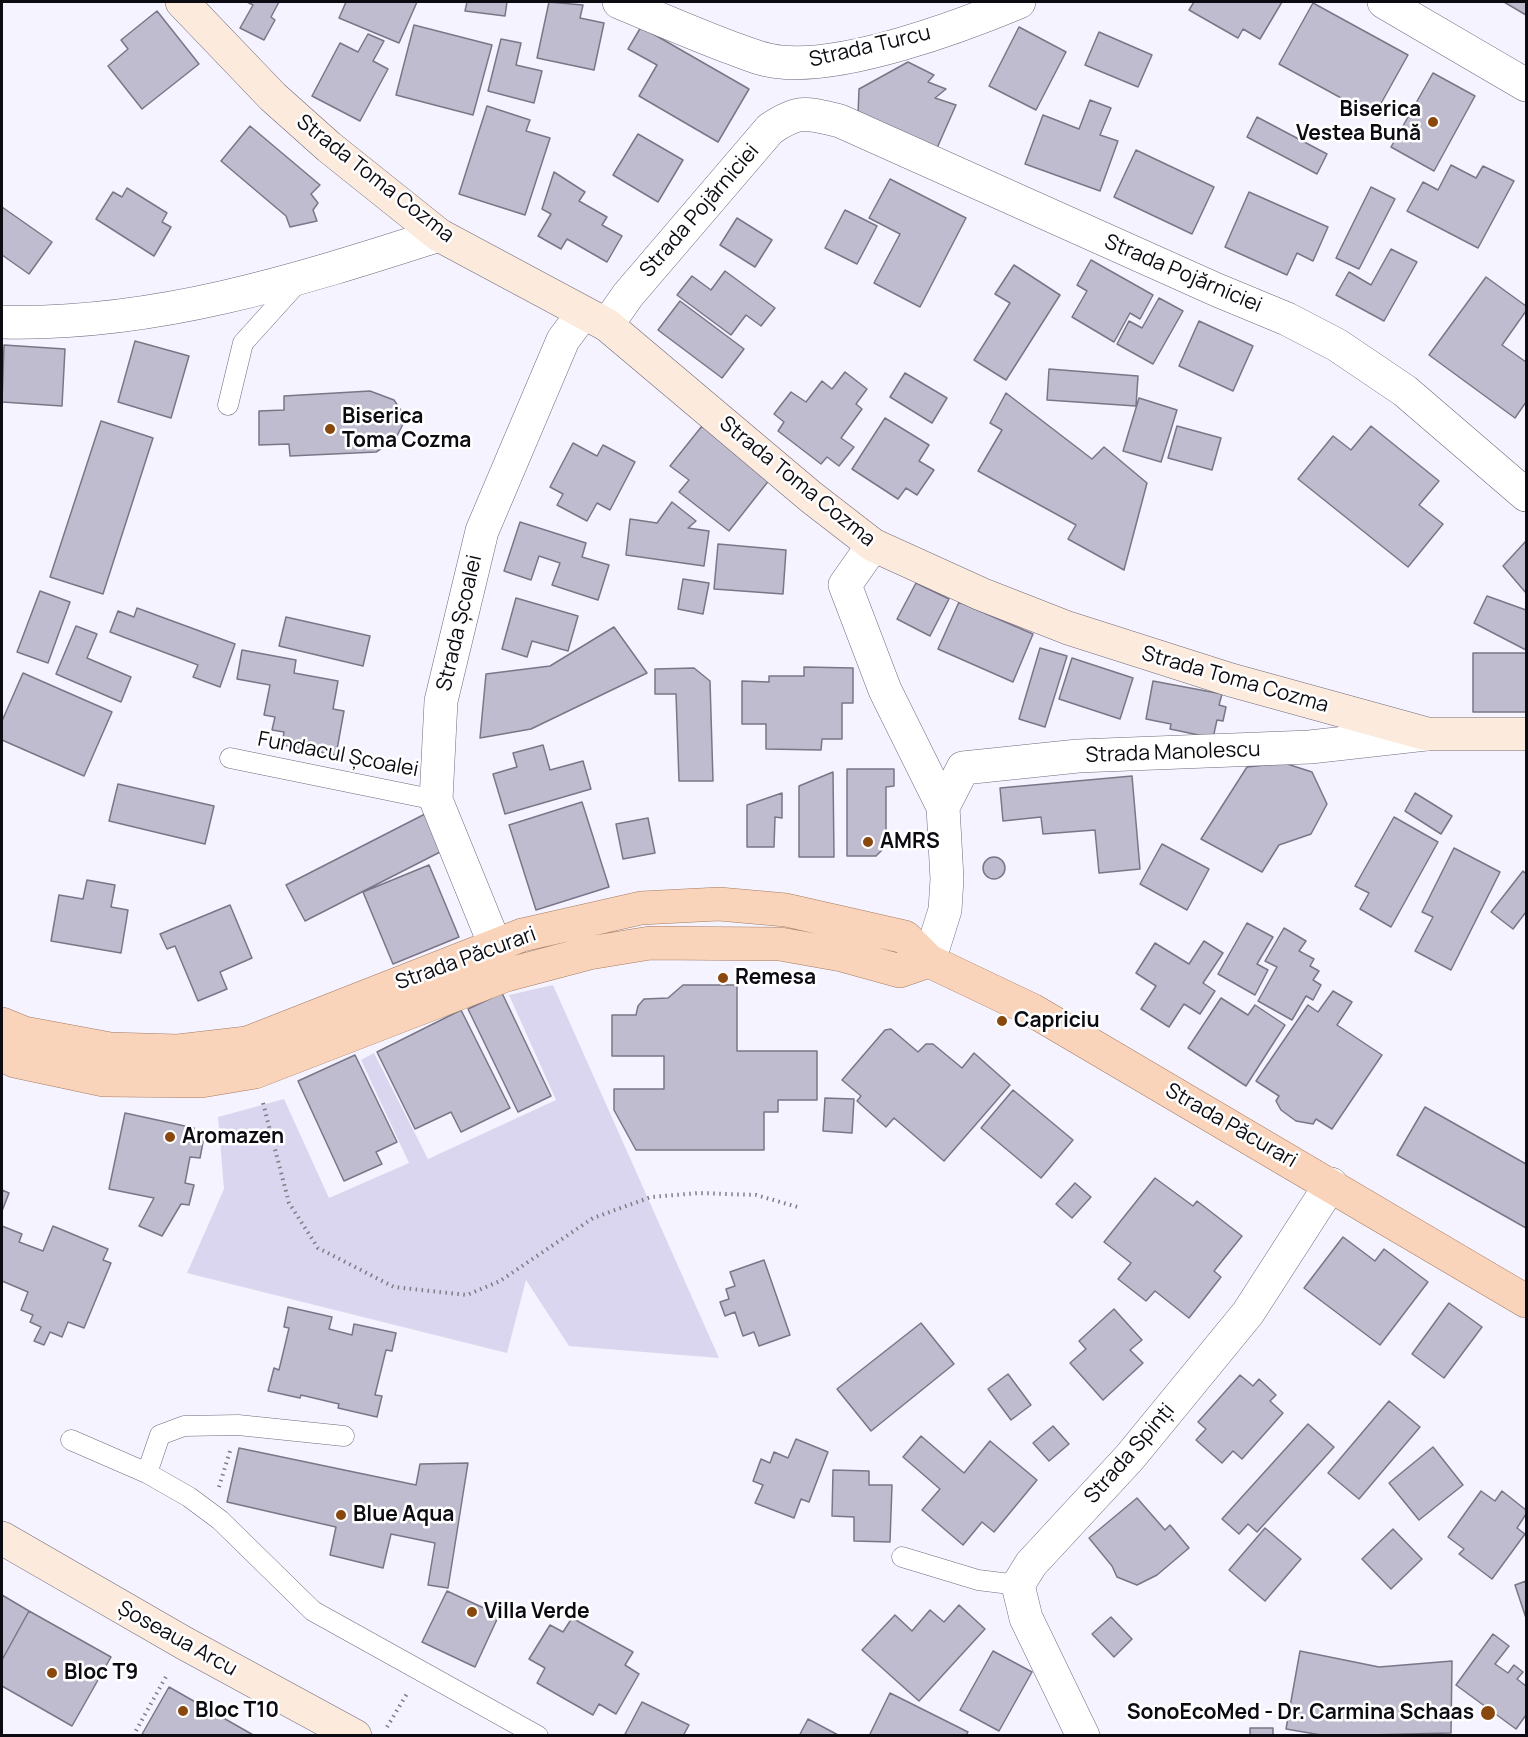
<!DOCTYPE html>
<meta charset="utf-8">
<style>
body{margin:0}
#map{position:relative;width:1528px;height:1737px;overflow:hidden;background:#f5f3ff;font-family:Manrope,sans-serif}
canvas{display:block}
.frame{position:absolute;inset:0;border:3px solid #0d0b12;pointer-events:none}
</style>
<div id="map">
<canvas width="1528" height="1737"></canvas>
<div class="frame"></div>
</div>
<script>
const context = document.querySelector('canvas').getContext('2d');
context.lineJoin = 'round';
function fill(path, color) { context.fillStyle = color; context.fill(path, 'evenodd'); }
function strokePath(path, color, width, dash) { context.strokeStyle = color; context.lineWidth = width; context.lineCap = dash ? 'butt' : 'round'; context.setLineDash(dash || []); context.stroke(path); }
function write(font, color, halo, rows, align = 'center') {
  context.font = font + ' Manrope,sans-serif'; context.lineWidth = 5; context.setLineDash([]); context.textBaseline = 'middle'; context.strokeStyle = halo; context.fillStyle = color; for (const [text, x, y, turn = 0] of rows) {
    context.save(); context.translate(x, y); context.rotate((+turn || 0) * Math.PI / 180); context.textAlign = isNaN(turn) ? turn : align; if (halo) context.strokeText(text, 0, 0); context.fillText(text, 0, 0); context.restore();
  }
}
fill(new Path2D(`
 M553 985 719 1358 569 1346 526 1280 507 1353 187 1273 224 1189 218 1117 284 1099 329 1198 409 1163 361 1060 374 1053 428 1159 556 1100 509 995Z`), '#dbd6ef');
const building = new Path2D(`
 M247 2H279L271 17 275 20 264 40 240 28 253 5Z
 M346 2H417L399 43 339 18Z
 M467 2H507L505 16 465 11Z
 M549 2 583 5 580 18 604 23 594 70 537 58Z
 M1194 2H1193H1282L1260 39 1243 29 1238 38 1189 10Z
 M1504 2H1526V15Z
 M1313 3 1408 55 1374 116 1279 64Z
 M157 11 199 64 142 109 108 66 128 49 121 40Z
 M414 25 492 45 473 115 396 95Z
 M641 27 749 89 718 142 639 96 657 65 628 49Z
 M1019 27 1066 52 1036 110 989 86Z
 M1099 32 1152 55 1138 87 1085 65Z
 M368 34 384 41 373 61 388 69 360 121 312 96 340 43 358 52Z
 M501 39 521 43 516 65 542 71 534 103 488 91Z
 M908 62 934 75 928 82 946 89 935 98 956 105 937 148 858 115 859 89Z
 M1433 73 1475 96 1434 171 1391 147Z
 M1090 100 1111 108 1100 135 1118 141 1100 191 1025 164 1043 115 1079 129Z
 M487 106 530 120 526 131 550 138 525 215 459 194Z
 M1257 117 1327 154 1317 174 1247 137Z
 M250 126 320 185 311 194 318 203 313 210 317 221 290 227 286 216 221 161Z
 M638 134 683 160 658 202 613 175Z
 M1136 150 1214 187 1192 234 1114 197Z
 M1451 165 1476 178 1483 166 1514 181 1478 248 1407 211 1423 182 1438 190Z
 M554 172 585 192 579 201 607 217 602 225 622 236 607 262 567 239 561 249 538 236 551 214 542 209Z
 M890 179 966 218 920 307 874 283 900 234 869 218Z
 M1371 187 1395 199 1359 269 1336 258Z
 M127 188 167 213 162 222 171 227 154 256 96 219 113 192 122 197Z
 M1249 192 1328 227 1313 261 1297 253 1287 275 1225 247Z
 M2 207 52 242 29 274 2 255Z
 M845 210 877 226 857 264 825 248Z
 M737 218 772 240 755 267 720 245Z
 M1391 249 1417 262 1384 321 1336 295 1349 272 1371 285Z
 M1091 260 1153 295 1140 319 1130 313 1114 342 1072 317 1087 291 1077 285Z
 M1014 265 1060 295 1006 380 974 360 1010 303 995 294Z
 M725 271 775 308 761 326 746 315 731 335 677 295 692 276 711 290Z
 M1486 277 1526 306V311L1502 345 1526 362V402L1515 418 1429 355Z
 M1159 298 1183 311 1153 364 1117 344 1129 321 1142 328Z
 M680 301 744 349 722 378 658 330Z
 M1199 321 1253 346 1233 391 1179 366Z
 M135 341 189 356 171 418 118 402Z
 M4 345 65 349 62 406 2 402Z
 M1049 369 1138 376 1136 406 1047 400Z
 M845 372 867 389 856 404 862 409 841 438 854 447 839 466 827 457 821 464 778 431 784 422 774 414 791 392 806 402 822 381 832 389Z
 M905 373 947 398 932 423 890 397Z
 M370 391 394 400 406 418 395 440 376 452 290 456 289 444 259 445V411L284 410V396Z
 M1006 393 1092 459 1104 447 1147 483 1124 570 1068 539 1076 525 978 471 1002 430 990 423Z
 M1139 398 1177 410 1161 462 1123 451Z
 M885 418 929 445 919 461 934 470 917 495 906 488 898 499 852 469Z
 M101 421 153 438 103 594 50 577Z
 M702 426 770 479 729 531 679 492 689 480 670 466Z
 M1177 426 1221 438 1212 470 1168 458Z
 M1371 426 1439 481 1419 505 1443 524 1408 567 1298 479 1333 436 1351 450Z
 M573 443 597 456 603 445 635 462 610 510 597 503 587 521 557 505 563 494 550 487Z
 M672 502 696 521 688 528 709 531 704 566 626 555 630 519 657 523Z
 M520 522 586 543 582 557 609 565 598 600 552 585 560 563 539 556 531 580 504 571Z
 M1526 541V593L1503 566Z
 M718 544 786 550 783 594 714 589Z
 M683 579 709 583 703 614 678 609Z
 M916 583 949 599 930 636 897 619Z
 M40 591 70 602 48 663 17 652Z
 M1487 596 1526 610V650L1474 623Z
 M516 598 578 616 568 651 532 641 527 657 502 649Z
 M959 602 1033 634 1013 682 938 649Z
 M137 608 235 644 220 687 193 677 198 665 110 632 118 611 134 617Z
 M286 617 370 636 363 666 279 646Z
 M76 626 97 634 87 658 131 677 121 702 56 674Z
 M614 627 647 673 531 729 480 738 486 674 550 666Z
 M1040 648 1067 656 1045 727 1019 719Z
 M242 650 296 660 294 673 338 681 333 709 344 711 336 755 282 745 284 732 272 730 275 717 264 715 270 685 237 679Z
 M1473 653H1526V712H1473Z
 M1072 658 1133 678 1120 719 1059 699Z
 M804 667 853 668V703H842V739H822L821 750 766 749V724H742V681L769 682V676H804Z
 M694 668 710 681 713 781H679L676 694H655V669Z
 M23 673 112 712 84 776 2 740V721Z
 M1153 681 1222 694 1219 705 1226 707 1223 721 1217 720 1213 738 1170 729 1171 724 1146 719Z
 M543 745 550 770 583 761 591 789 505 814 493 774 517 767 513 753Z
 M1284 763 1312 772 1327 804 1311 834 1279 845 1262 872 1201 839 1247 767Z
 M847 769H894V786L886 787V846L876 856H847Z
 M833 772 834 857H799V786Z
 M1132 776 1140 869 1099 873 1095 830 1043 834 1041 817 1003 821 1000 788Z
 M118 784 214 806 205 844 109 821Z
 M782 793V818L775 817 774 847H747V805Z
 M1415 793 1452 816 1441 834 1405 811Z
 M582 802 609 887 536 910 509 825Z
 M425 814 444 850 305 921 286 885Z
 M1394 817 1438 842 1391 927 1360 909 1369 893 1355 886Z
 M648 818 655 853 623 859 616 824Z
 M1162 844 1209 869 1187 910 1140 884Z
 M1454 848 1500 872 1451 970 1415 951 1433 917 1422 912Z
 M983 868a11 11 0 1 1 22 0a11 11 0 1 1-22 0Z
 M429 865 459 937 393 964 363 892Z
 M1523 871 1526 874V912L1513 929 1491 912Z
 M87 880 115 885 111 907 128 910 121 953 51 941 59 895 83 899Z
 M230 905 252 958 220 972 227 989 198 1001 175 946 167 949 160 934Z
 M1247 923 1273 937 1257 964 1268 970 1255 995 1218 974Z
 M1284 928 1306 941 1299 951 1314 959 1310 966 1319 971 1313 980 1321 985 1313 1000 1306 996 1292 1020 1258 1001 1277 967 1265 961Z
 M1204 941 1223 953 1203 983 1215 991 1200 1014 1184 1004 1169 1027 1141 1009 1156 986 1136 973 1155 943 1189 964Z
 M683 985H737V1051H817V1100H778V1112H764V1150H636L614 1110V1089H664V1056H612V1015H636L638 1006 644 999 668 998Z
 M1333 991 1352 1002 1337 1025 1382 1055 1332 1129 1316 1119 1313 1124 1296 1121 1281 1110 1276 1101 1279 1096 1256 1081 1308 1005 1318 1012Z
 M502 993 551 1096 518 1112 468 1009Z
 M1221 998 1248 1015 1255 1005 1285 1025 1246 1086 1188 1048Z
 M461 1010 510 1108 461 1132 451 1112 415 1129 377 1052Z
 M891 1029 918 1052 926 1044H933L962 1068 974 1053 1010 1085 944 1161 894 1118 886 1127 857 1101 861 1096 842 1080 885 1030Z
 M355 1055 397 1142 376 1152 382 1164 344 1181 298 1081Z
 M1013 1090 1073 1140 1041 1178 981 1128Z
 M825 1098 854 1099 852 1133 823 1131Z
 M1425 1107 1526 1164V1228L1397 1155Z
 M125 1113 194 1128 193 1134 204 1137 200 1158 190 1157 185 1183 194 1185 189 1205 181 1204 162 1236 139 1226 154 1198 109 1189Z
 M1155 1178 1193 1206 1197 1201 1242 1236 1214 1271 1221 1277 1189 1318 1155 1291 1146 1301 1118 1279 1131 1263 1104 1242Z
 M1075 1183 1091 1197 1072 1218 1056 1204Z
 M2 1190 9 1193 2 1211Z
 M2 1226 22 1234 19 1242 43 1251 53 1226 108 1249 103 1260 111 1263 84 1328 68 1322 62 1337 50 1332 44 1345 34 1341 41 1327 30 1322 33 1315 21 1310 28 1292 2 1281Z
 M1343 1237 1375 1261 1384 1249 1428 1282 1380 1345 1304 1288Z
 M764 1260 790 1335 759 1346 754 1332 743 1336 735 1312 725 1316 720 1302 729 1299 726 1289 735 1286 730 1272Z
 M1449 1303 1482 1327 1444 1378 1412 1354Z
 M288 1307 332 1317 329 1329 352 1335 354 1324 396 1333 392 1351 386 1350 375 1395 382 1396 377 1417 338 1408 339 1404 301 1395 300 1398 268 1391 274 1368 279 1370 289 1328 284 1327Z
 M1114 1309 1142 1340 1130 1350 1143 1363 1103 1400 1070 1363 1086 1349 1079 1341Z
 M921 1323 954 1364 871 1431 837 1389Z
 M1008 1374 1031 1405 1011 1420 988 1389Z
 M1240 1375 1253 1386 1259 1379 1276 1395 1270 1401 1283 1413 1242 1459 1233 1451 1222 1463 1196 1440 1206 1429 1198 1422Z
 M1389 1401 1420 1427 1359 1499 1328 1473Z
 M1308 1424 1334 1447 1257 1532 1248 1524 1239 1534 1222 1519Z
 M1053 1426 1069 1444 1049 1461 1033 1443Z
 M921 1436 964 1473 990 1441 1037 1480 994 1532 982 1522 963 1545 922 1510 940 1489 903 1457Z
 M796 1439 828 1452 809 1502 801 1499 794 1518 755 1503 763 1485 753 1481 761 1459 770 1463 774 1452 788 1458Z
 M1433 1447 1463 1485 1419 1520 1389 1483Z
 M239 1448 416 1485 420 1464 468 1463 448 1588 428 1585 435 1543 391 1534 383 1568 330 1555 336 1527 227 1502Z
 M833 1470 869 1471V1485H892L890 1542 854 1541V1517L832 1516Z
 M1481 1491 1495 1501 1502 1491 1526 1510V1514L1517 1528 1525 1534 1492 1579 1459 1554 1464 1549 1448 1537Z
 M1137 1498 1165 1530 1170 1525 1189 1548 1157 1575 1137 1585 1117 1577 1112 1566 1089 1538Z
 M1265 1528 1301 1559 1265 1601 1229 1570Z
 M1393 1529 1422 1559 1391 1589 1362 1559Z
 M1526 1581V1618L1515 1585Z
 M447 1591 499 1615 475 1667 422 1642Z
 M2 1595 29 1611 2 1660Z
 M959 1605 985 1629 919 1701 862 1650 895 1615 912 1631 930 1610 944 1622Z
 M29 1611 111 1657 72 1726 2 1686V1660Z
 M1111 1617 1132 1639 1114 1657 1092 1634Z
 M572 1618 633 1652 625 1665 639 1674 616 1714 599 1704 593 1715 537 1683 545 1668 529 1659 550 1625 563 1632Z
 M1493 1634 1509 1646 1495 1664 1508 1673 1514 1665 1523 1672 1517 1679 1526 1686V1715L1516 1729 1456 1685Z
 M993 1651 1032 1672 999 1731 960 1710Z
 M1300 1651 1379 1667 1452 1661 1451 1733 1327 1736 1286 1729Z
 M169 1687 255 1736H141Z
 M890 1693 968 1732 966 1736H869Z
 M642 1702 689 1725 683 1736H624Z
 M808 1719 840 1736H799Z
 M1250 1728H1273V1736H1250Z`);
fill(building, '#c0bccf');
strokePath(building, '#7a7688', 1.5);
const lane = new Path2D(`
 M228 405 243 343 299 281
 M230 758 436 800
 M71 1440 147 1473 189 1497 220 1520 313 1611 538 1736
 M147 1473 160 1435 184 1426 238 1425 344 1436
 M902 1557 978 1580 1018 1585`);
const street = new Path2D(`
 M619 2C655 17 692 33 729 47 746 53 763 61 781 62 845 69 959 27 1019 2
 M1384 2 1526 85
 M2 322C153 326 296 281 439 235
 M607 325 628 295 770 129C800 109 806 113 840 121L1217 290 1287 319 1337 345 1405 391 1526 495
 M873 545 845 585 885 690 943 807 947 879 945 910 929 961
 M943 807 963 768 1078 756 1310 747 1426 734
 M495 945 436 800 441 701 482 531 563 340 583 313
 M1083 1736 1026 1618 1018 1585 1031 1564 1130 1457 1248 1313 1331 1184`);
const secondary = new Path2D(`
 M182 2 273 97 329 147 439 235 607 325 811 497 873 545 981 594 1068 628 1231 680 1427 734H1526
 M2 1538 184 1643 355 1736`);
const primary = new Path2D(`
 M2 1024 24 1033 110 1049 178 1051 247 1043 522 935 641 908 719 904 786 910 905 937 929 961 1032 1010 1526 1301
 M2 1055 15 1061 104 1080 201 1081 255 1072 506 975 589 953 650 943 780 944 842 955 900 971 929 961`);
strokePath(lane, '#6e6a7c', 21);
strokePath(street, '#6e6a7c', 34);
strokePath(secondary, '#6e6a7c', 34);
strokePath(primary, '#a47b61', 34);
strokePath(new Path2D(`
 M263 1103 289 1203 318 1248 394 1287 467 1295 500 1281 593 1218 651 1197 699 1193 756 1195 801 1208
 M219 1487 230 1451
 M387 1727 408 1692
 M133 1736 168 1673`), '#7e7c85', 4, [1.5, 4.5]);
strokePath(lane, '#fff', 20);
strokePath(street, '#fff', 33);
strokePath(secondary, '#fceadc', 33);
strokePath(primary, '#f9d4ba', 33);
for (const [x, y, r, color] of [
 [1433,122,6,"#88480e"],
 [330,429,6,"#88480e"],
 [868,842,6,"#88480e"],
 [723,978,6,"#88480e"],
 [1002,1021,6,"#88480e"],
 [170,1137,6,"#88480e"],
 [341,1515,6,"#88480e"],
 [472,1612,6,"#88480e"],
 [52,1673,6,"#88480e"],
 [183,1711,6,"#88480e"],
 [1488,1713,8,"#88480e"]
]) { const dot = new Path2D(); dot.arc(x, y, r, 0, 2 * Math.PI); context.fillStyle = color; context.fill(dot); strokePath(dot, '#fff', 2); }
write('21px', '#0d0b12', '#fff', [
 ["Strada Turcu",870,47,-13],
 ["Strada Toma Cozma",375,179,38],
 ["Strada Pojărniciei",700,211,-49],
 ["Strada Pojărniciei",1183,274,23],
 ["Strada Toma Cozma",797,482,39],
 ["Strada Școalei",460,623,-77],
 ["Strada Toma Cozma",1235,680,16],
 ["Strada Manolescu",1173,753,-2],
 ["Fundacul Școalei",338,755,11],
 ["Strada Păcurari",466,959,-20],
 ["Strada Păcurari",1231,1126,30],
 ["Strada Spinți",1130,1454,-49],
 ["Șoseaua Arcu",177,1639,29]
]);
write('bold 21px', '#0d0b12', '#fff', [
 ["Biserica",1421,110,"right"],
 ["Vestea Bună",1421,134,"right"],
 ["Biserica",342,417],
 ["Toma Cozma",342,441],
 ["AMRS",880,842],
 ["Remesa",735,978],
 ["Capriciu",1014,1021],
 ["Aromazen",182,1137],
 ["Blue Aqua",353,1515],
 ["Villa Verde",484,1612],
 ["Bloc T9",64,1673],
 ["Bloc T10",195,1711],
 ["SonoEcoMed - Dr. Carmina Schaas",1474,1713,"right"]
], 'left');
</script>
